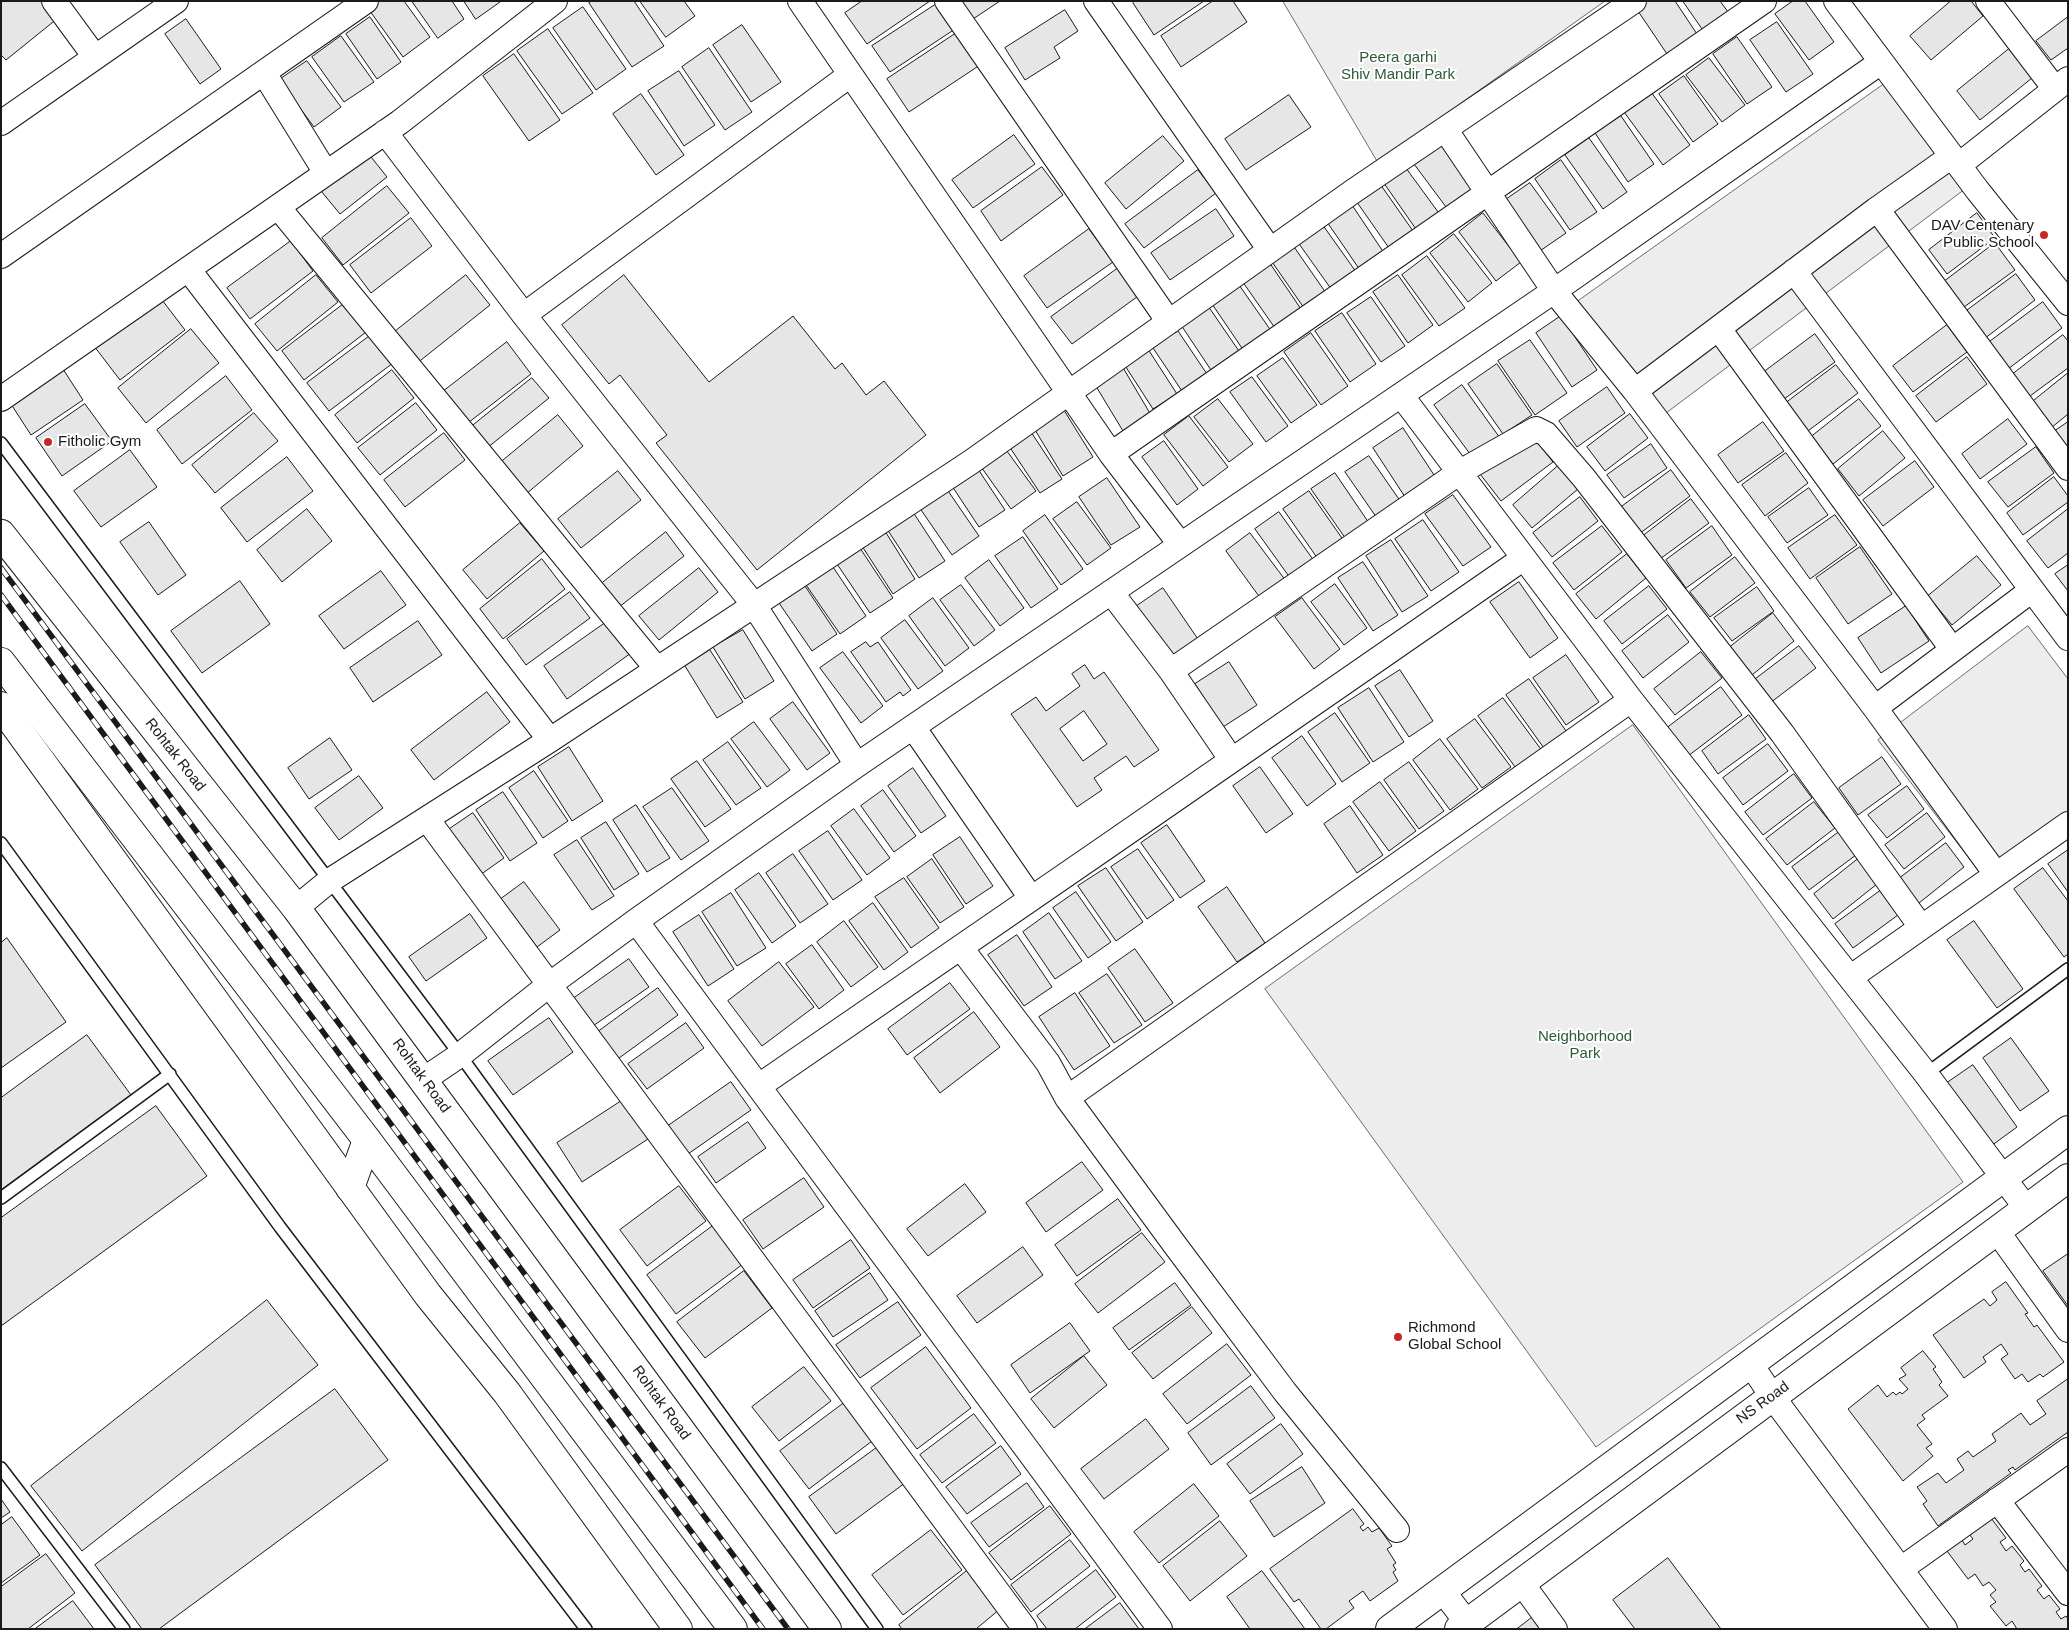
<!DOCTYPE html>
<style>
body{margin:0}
#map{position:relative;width:2069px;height:1630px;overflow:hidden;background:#fff;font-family:Arial,sans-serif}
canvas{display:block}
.frame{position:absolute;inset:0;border:2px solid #1a1a1a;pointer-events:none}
</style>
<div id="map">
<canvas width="2069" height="1630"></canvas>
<div class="frame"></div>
</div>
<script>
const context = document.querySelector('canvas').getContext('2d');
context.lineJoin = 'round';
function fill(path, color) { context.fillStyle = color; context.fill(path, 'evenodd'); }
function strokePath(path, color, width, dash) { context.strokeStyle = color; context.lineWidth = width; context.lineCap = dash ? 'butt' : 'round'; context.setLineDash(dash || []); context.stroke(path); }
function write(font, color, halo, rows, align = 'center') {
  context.font = font + ' Arial,sans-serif'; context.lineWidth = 4; context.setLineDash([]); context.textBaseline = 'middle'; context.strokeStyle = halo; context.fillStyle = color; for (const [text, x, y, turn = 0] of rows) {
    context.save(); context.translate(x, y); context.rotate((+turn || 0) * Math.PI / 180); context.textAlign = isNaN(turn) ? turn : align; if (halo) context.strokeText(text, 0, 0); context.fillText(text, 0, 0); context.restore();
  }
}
const built = new Path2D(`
 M1283 1H1605L1378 162Z
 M1887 82 1965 189 1650 425 1567 309Z
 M2028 626 2068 679V834L1992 888 1878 740Z
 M1633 725 1963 1182 1596 1447 1265 989Z`);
fill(built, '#ededed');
strokePath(built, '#6a6a6a', 1);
const building = new Path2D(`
 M1 1H45L58 18 6 60 1 55Z
 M375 1H404L430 37 403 57 367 7Z
 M412 1H452L464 19 438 38Z
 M464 1H500V2L476 19Z
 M592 1H634L664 46 632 67 589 3Z
 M640 1H684L695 16 666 37Z
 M862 1H930L867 44 845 13Z
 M958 1H1000L970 21Z
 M1135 1H1204L1154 35 1133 3Z
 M1213 1H1233L1247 22 1181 67 1161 36Z
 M1646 1H1675L1699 37 1669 57 1636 8Z
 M1683 1H1720L1731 16 1706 34Z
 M1793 1H1805L1834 42 1809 60 1775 14Z
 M1951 1H1971L1983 16 1931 60 1910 36Z
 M938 3 955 29 890 72 872 46Z
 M583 7 626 69 596 90 553 28Z
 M1065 10 1078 31 1054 47 1060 58 1025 80 1005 48Z
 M370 17 401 62 377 79 346 34Z
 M2068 17V48L2051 60 2036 41Z
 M186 19 221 69 200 84 165 34Z
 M1777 22 1813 74 1786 92 1750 40Z
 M742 25 781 82 751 102 713 45Z
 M548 29 593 93 562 114 517 51Z
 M958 32 980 65 909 112 887 79Z
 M341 36 374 82 344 102 312 57Z
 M1737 37 1772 87 1747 104 1713 54Z
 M709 48 752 112 725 130 682 67Z
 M2009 49 2032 78 1980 120 1957 91Z
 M514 54 560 120 529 141 483 76Z
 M1709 58 1745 105 1722 122 1686 75Z
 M307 61 341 107 314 127 279 80Z
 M679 71 715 125 684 146 648 91Z
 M1684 76 1718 124 1693 142 1659 94Z
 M1651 92 1690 145 1663 165 1624 112Z
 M641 94 684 155 656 175 613 114Z
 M1289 95 1311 127 1246 170 1225 139Z
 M1621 116 1654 164 1628 182 1595 133Z
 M1014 135 1035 164 973 208 952 180Z
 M1163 136 1184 161 1126 209 1105 183Z
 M1589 138 1627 192 1603 209 1565 155Z
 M1438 141 1475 192 1449 211 1411 160Z
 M364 148 387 177 340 214 317 186Z
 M1561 160 1597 212 1570 230 1535 179Z
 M1403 164 1441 216 1418 232 1381 179Z
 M1042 167 1063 195 1001 241 981 211Z
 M1198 170 1216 193 1144 248 1125 224Z
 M1378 181 1413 231 1389 248 1354 198Z
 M1530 183 1566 233 1537 253 1501 203Z
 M387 186 409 213 343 265 322 238Z
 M1350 202 1386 256 1362 273 1325 219Z
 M1216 209 1234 236 1170 280 1151 253Z
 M1483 213 1521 262 1496 281 1459 232Z
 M1977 213 1995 238 1947 274 1929 250Z
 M411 218 432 246 371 293 350 265Z
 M1322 224 1359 276 1334 293 1297 241Z
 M1089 229 1113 262 1047 308 1024 276Z
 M1454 234 1492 283 1468 302 1430 253Z
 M291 241 313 271 250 319 227 288Z
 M1995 243 2015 270 1964 307 1945 281Z
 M1292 244 1326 293 1304 308 1270 259Z
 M1427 256 1465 308 1439 326 1402 275Z
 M1267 259 1303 312 1277 331 1240 278Z
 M1121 266 1141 294 1072 344 1051 317Z
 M2016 274 2035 300 1980 342 1961 315Z
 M316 275 338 302 277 351 255 324Z
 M466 275 490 305 416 364 392 334Z
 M624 275 709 382 793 316 835 369 842 363 866 395 884 381 926 435 757 570 656 443 667 435 620 375 609 384 562 325Z
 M1398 275 1433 325 1408 343 1373 292Z
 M1237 282 1274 335 1246 354 1210 301Z
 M159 296 185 330 120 380 94 346Z
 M1371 297 1405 346 1381 362 1347 313Z
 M2043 302 2062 328 2008 369 1988 343Z
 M345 303 366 332 304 380 282 351Z
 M1206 303 1241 354 1213 373 1179 322Z
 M1342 313 1376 364 1350 382 1315 331Z
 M1561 316 1597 370 1572 387 1536 333Z
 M1174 325 1209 377 1184 394 1149 342Z
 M1947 325 1967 352 1913 392 1893 366Z
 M191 329 219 363 146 423 118 388Z
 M1311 333 1348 386 1321 405 1284 352Z
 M1815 334 1835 362 1780 402 1760 375Z
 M371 335 393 363 329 411 307 383Z
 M2063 335 2068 341V368L2030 396 2013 374Z
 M1530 340 1567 393 1535 415 1498 361Z
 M507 342 531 374 464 426 440 394Z
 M1146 346 1177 394 1153 409 1122 361Z
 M1967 357 1987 384 1936 422 1916 396Z
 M1283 358 1317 405 1291 423 1257 376Z
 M1497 364 1532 415 1503 434 1468 384Z
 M1836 365 1858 393 1804 434 1782 406Z
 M61 366 83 400 31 435 9 401Z
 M1122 366 1151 415 1123 431 1094 383Z
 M392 370 414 398 357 443 335 415Z
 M2068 373V414L2051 428 2031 403Z
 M226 376 252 410 182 464 157 430Z
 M1252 377 1288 426 1266 442 1230 392Z
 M532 378 549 398 487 448 471 427Z
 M1462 385 1500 438 1473 458 1434 405Z
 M1607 387 1625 413 1577 447 1559 421Z
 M1218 399 1253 444 1229 462 1194 417Z
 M1859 399 1881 426 1833 464 1811 437Z
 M416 403 437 430 380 475 358 448Z
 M85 404 112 441 62 476 36 438Z
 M1062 407 1093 457 1063 476 1032 425Z
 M254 413 278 441 215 493 192 465Z
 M1630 414 1648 438 1605 471 1587 447Z
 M558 415 583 446 526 494 500 463Z
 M1189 416 1228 467 1203 486 1164 435Z
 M2008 419 2027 444 1980 479 1962 454Z
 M1763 422 1784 451 1738 483 1718 455Z
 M2068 422V449L2055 431Z
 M1403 428 1440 484 1409 503 1373 448Z
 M1029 429 1062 479 1040 493 1007 443Z
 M1883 431 1905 458 1859 496 1838 469Z
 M444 433 465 460 405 507 384 480Z
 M1531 434 1553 462 1501 501 1480 474Z
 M1164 441 1198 489 1177 505 1142 457Z
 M1651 444 1667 468 1624 498 1607 475Z
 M1004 447 1036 491 1011 509 979 464Z
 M2036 447 2054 473 2008 507 1988 482Z
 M130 450 157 487 101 527 74 491Z
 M1786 453 1808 483 1765 516 1742 485Z
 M1369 456 1403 505 1379 521 1345 472Z
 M287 457 313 491 247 542 221 508Z
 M1915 461 1934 487 1883 526 1863 500Z
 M1558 466 1578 489 1532 528 1513 505Z
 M978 469 1005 510 979 527 952 486Z
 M1671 470 1690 496 1639 534 1620 508Z
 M618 471 641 500 581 548 558 519Z
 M1335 473 1371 526 1348 542 1311 489Z
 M2054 477 2068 496V502L2023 535 2007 513Z
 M1107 478 1140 527 1111 545 1079 497Z
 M944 485 979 536 952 555 917 504Z
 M1809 488 1828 515 1787 543 1768 517Z
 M1309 491 1344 541 1318 559 1283 509Z
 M1453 495 1491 547 1463 566 1425 514Z
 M1580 497 1598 521 1552 557 1533 533Z
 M1691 499 1709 523 1660 559 1643 536Z
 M1077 502 1111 548 1087 565 1053 519Z
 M307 509 332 541 282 582 257 550Z
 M911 509 945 561 919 578 885 526Z
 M2068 509V553L2048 568 2027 541Z
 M1279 512 1317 565 1293 582 1255 529Z
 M1045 515 1083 569 1061 585 1023 531Z
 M1835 515 1857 545 1810 579 1788 548Z
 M1423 520 1459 572 1431 591 1395 539Z
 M149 522 186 575 158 595 120 542Z
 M520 523 544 551 487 599 463 570Z
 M1602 526 1622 552 1574 590 1553 563Z
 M1712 526 1732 555 1686 588 1666 560Z
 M883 528 915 579 893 594 860 543Z
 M666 532 684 556 614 611 596 588Z
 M1250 533 1286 581 1261 599 1226 551Z
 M1023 537 1058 589 1031 608 995 556Z
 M1391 540 1428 596 1402 612 1366 556Z
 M858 545 893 598 870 613 835 561Z
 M1860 547 1892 594 1848 624 1816 578Z
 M1627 554 1646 578 1596 619 1576 594Z
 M1977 556 2001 585 1952 625 1928 596Z
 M1735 557 1755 583 1710 617 1690 592Z
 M542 559 565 589 503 639 480 609Z
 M989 560 1024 608 1000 626 965 578Z
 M1363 562 1398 615 1373 631 1338 578Z
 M831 564 866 616 840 634 804 582Z
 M2068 565V591L2055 574Z
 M699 568 718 592 659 640 639 616Z
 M381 571 406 605 344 649 319 616Z
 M240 581 270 624 202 673 171 631Z
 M1519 582 1558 638 1530 658 1490 602Z
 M1335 584 1367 628 1344 645 1311 602Z
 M961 585 995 630 974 646 940 600Z
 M805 586 837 634 812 651 779 603Z
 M1649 586 1667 609 1622 644 1604 621Z
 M1757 587 1774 611 1732 641 1714 618Z
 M1163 588 1200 642 1169 664 1131 610Z
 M570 592 590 618 526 665 507 639Z
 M933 598 969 648 945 666 909 616Z
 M1302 598 1340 649 1314 669 1275 617Z
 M1906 606 1929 641 1881 673 1858 638Z
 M1773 613 1794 641 1747 679 1725 651Z
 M1668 615 1689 642 1643 678 1622 651Z
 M905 620 943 671 918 689 881 638Z
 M418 621 442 655 373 702 350 668Z
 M608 621 631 653 567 699 544 666Z
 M743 630 774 681 745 699 713 647Z
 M866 642 870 647 878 642 911 690 903 696 900 692 886 702 851 652Z
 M1799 646 1816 668 1770 703 1753 681Z
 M710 650 743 702 717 718 685 666Z
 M843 652 883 706 861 723 820 668Z
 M1701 652 1722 678 1675 715 1654 689Z
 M1566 655 1599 702 1566 725 1533 678Z
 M1229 662 1257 705 1223 727 1195 684Z
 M1085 665 1094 679 1104 672 1159 750 1134 767 1126 756 1094 778 1102 790 1077 807 1011 714 1036 697 1046 711 1080 686 1072 674ZM1084 711 1107 744 1083 761 1060 729Z
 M1400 670 1433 721 1409 737 1375 686Z
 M1529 679 1569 735 1546 751 1506 695Z
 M1721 687 1742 715 1688 756 1667 728Z
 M1369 688 1404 742 1373 762 1338 708Z
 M487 692 510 722 434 780 411 750Z
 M1503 698 1543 752 1518 771 1478 716Z
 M793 702 830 753 807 770 770 719Z
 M1335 713 1370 763 1342 782 1308 732Z
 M1749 715 1766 739 1718 774 1702 751Z
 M1475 719 1511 767 1482 788 1447 739Z
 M754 722 790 770 767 787 731 739Z
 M1302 736 1336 784 1307 806 1272 758Z
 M330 738 352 770 309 799 288 768Z
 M1440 739 1478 789 1450 810 1413 760Z
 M728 742 761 788 736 805 703 760Z
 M1768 744 1788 771 1743 805 1723 778Z
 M569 747 603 801 572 821 538 767Z
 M1882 757 1901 784 1858 815 1839 788Z
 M697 761 731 809 705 827 671 779Z
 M1409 762 1444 811 1419 829 1384 780Z
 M1260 767 1293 814 1266 833 1233 786Z
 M913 768 946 816 921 833 888 786Z
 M534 771 568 821 543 838 509 788Z
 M1794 774 1812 798 1763 835 1745 812Z
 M359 776 383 808 339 840 315 808Z
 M1380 782 1416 831 1389 851 1353 802Z
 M1907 786 1924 809 1887 838 1868 815Z
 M672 788 709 841 681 860 643 807Z
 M883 790 916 836 894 852 861 806Z
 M503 792 537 843 510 861 476 810Z
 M1814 802 1835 828 1787 865 1766 839Z
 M636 805 670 858 647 872 613 820Z
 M1350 806 1383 855 1357 873 1324 824Z
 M854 809 890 858 867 875 831 826Z
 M473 813 504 858 480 875 448 830Z
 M1927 813 1945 837 1904 869 1885 845Z
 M606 822 639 874 614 890 581 838Z
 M1167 825 1205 881 1180 898 1141 843Z
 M828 831 862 880 833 900 799 851Z
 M1839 832 1856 855 1809 890 1792 867Z
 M960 837 993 886 966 904 933 855Z
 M577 840 614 896 592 910 554 855Z
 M1946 843 1964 867 1919 903 1900 878Z
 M1138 849 1174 900 1147 919 1111 867Z
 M2068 850V892L2048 864Z
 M793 854 828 904 800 923 766 873Z
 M932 859 964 907 940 923 907 877Z
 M1858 859 1877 884 1833 919 1814 894Z
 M1106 868 1143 922 1116 941 1078 886Z
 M2043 868 2068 901V954L2064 957 2014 889Z
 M759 873 796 926 772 943 735 890Z
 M904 878 939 928 911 948 875 897Z
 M524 882 560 930 537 947 501 899Z
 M1227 887 1265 943 1237 962 1198 907Z
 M1880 891 1898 915 1853 948 1835 924Z
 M1076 892 1111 942 1088 958 1053 908Z
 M731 893 766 948 737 966 702 912Z
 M873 903 908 952 884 970 849 921Z
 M1049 913 1082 961 1055 979 1023 932Z
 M470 914 487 938 426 981 409 957Z
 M699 915 734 969 708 986 673 932Z
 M844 921 878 967 851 987 817 942Z
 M1974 921 2023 989 1997 1008 1947 940Z
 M1017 935 1052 987 1024 1006 988 955Z
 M7 938 66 1022 1 1068V943Z
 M812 945 844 990 819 1009 786 964Z
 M1135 949 1173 1003 1145 1022 1108 968Z
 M629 959 649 987 590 1028 570 1001Z
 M779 962 814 1007 762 1046 728 1001Z
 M1107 974 1142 1025 1114 1043 1079 993Z
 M950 983 970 1009 907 1055 888 1029Z
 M658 988 678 1015 615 1061 595 1034Z
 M1075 993 1110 1046 1074 1070 1039 1017Z
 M974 1012 1000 1047 940 1093 914 1058Z
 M549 1018 573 1052 513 1095 488 1061Z
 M686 1023 704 1048 647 1089 628 1064Z
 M87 1035 131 1095 1 1190V1098Z
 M2011 1038 2049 1091 2020 1111 1983 1058Z
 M1973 1065 2017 1127 1991 1146 1947 1083Z
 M731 1082 751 1110 688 1154 668 1126Z
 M623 1100 648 1139 582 1182 557 1143Z
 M156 1106 207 1176 1 1326V1218Z
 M748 1122 766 1148 716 1183 698 1157Z
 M1082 1162 1103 1190 1046 1232 1026 1203Z
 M804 1178 824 1207 763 1249 743 1220Z
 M965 1184 986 1212 928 1256 907 1229Z
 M679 1186 706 1221 647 1266 620 1230Z
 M1118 1199 1141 1230 1077 1276 1055 1245Z
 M714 1225 743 1264 676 1314 647 1275Z
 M1142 1233 1165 1262 1098 1313 1075 1284Z
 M851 1240 870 1268 813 1308 793 1280Z
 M1023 1247 1043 1275 977 1323 957 1296Z
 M2068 1254V1306L2043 1271Z
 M744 1271 772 1308 705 1358 677 1322Z
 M870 1273 888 1300 833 1337 815 1311Z
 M2006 1282 2028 1313 2025 1314 2034 1327 2037 1325 2064 1362 2043 1377 2040 1374 2028 1382 2022 1374 2015 1379 2001 1359 2008 1354 2001 1344 1983 1357 1986 1362 1964 1378 1933 1335 1984 1299 1990 1306 1997 1300 1992 1292Z
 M1175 1283 1191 1305 1129 1350 1113 1328Z
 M267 1300 318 1365 82 1551 31 1486Z
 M898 1302 921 1335 860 1378 836 1345Z
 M1192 1307 1212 1333 1153 1379 1132 1353Z
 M1070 1323 1090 1351 1030 1393 1011 1365Z
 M1227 1344 1251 1375 1187 1424 1163 1394Z
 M926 1347 971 1408 917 1449 871 1388Z
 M1923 1351 1936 1367 1933 1369 1942 1382 1939 1385 1948 1396 1922 1415 1925 1419 1917 1425 1932 1444 1926 1448 1933 1456 1903 1481 1848 1409 1878 1385 1887 1397 1893 1392 1896 1395 1900 1392 1902 1394 1908 1389 1899 1379 1906 1375 1901 1368Z
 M1084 1356 1107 1385 1054 1428 1031 1399Z
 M804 1367 831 1401 779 1441 752 1407Z
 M2068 1379V1432L2015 1470 2013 1467 2008 1470 2011 1473 1938 1526 1923 1504 1927 1501 1917 1487 1938 1473 1946 1483 1964 1470 1957 1459 1968 1451 1973 1457 1996 1441 1992 1434 2021 1413 2030 1425 2046 1414 2037 1401Z
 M1251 1386 1275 1418 1211 1465 1188 1433Z
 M335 1389 388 1460 159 1629H142L95 1565Z
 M848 1400 876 1438 809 1489 780 1451Z
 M974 1414 996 1443 942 1483 920 1455Z
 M1146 1419 1169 1449 1104 1499 1081 1469Z
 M1281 1424 1303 1454 1250 1494 1227 1464Z
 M882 1444 909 1480 836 1534 809 1497Z
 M1001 1446 1021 1474 967 1514 946 1487Z
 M1302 1467 1325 1503 1274 1537 1250 1501Z
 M1027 1483 1044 1507 989 1547 971 1523Z
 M1194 1484 1219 1516 1159 1563 1134 1532Z
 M1 1499 10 1512 1 1518Z
 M1050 1506 1071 1534 1011 1580 989 1553Z
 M1353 1509 1364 1524 1360 1527 1363 1531 1368 1527 1372 1532 1379 1528 1392 1546 1387 1549 1396 1563 1393 1565 1396 1570 1393 1572 1398 1581 1370 1601 1363 1591 1349 1601 1354 1608 1326 1629H1321L1299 1599 1294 1602 1270 1569Z
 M12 1517 40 1555 1 1583V1525Z
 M1991 1518 2006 1538 2000 1542 2006 1551 2012 1546 2024 1561 2020 1565 2025 1572 2029 1569 2042 1586 2037 1590 2044 1599 2049 1595 2060 1609 2056 1612 2061 1619 2066 1616 2068 1619V1629H2017L2012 1621 2006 1626 1990 1606 1996 1602 1990 1595 1996 1590 1989 1582 1983 1586 1975 1574 1968 1579 1947 1551 1962 1540 1965 1545 1973 1539 1969 1534Z
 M1220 1521 1247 1556 1190 1601 1163 1566Z
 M931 1530 962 1570 903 1615 872 1575Z
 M1070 1540 1090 1566 1031 1612 1011 1585Z
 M46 1554 75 1593 28 1629H1V1587Z
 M1668 1558 1721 1629H1635L1613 1600Z
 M968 1570 1000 1609 976 1629H902L899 1625Z
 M1096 1570 1116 1597 1075 1629H1047L1037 1616Z
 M1262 1571 1305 1629H1250L1227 1597Z
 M73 1601 94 1629H35Z
 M1120 1603 1139 1629H1085Z
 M1534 1616 1544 1629H1517Z`);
fill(building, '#e6e6e6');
strokePath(building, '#1a1a1a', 1);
const service = new Path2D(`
 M1 443 460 1055 877 1629
 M1 843 280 1227 586 1629
 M1926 1074 2068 969
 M1 1198 170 1074
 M1 1468 124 1629`);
const minor = new Path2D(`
 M54 1 95 57
 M800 1 1111 454 1180 544
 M947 1 1169 322
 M1096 1 1270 250
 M1836 1 1978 191 2068 303
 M1988 1 2055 89
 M264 73 326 173
 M1 123 176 1
 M1445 129 1554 291 1635 391 1875 708 1996 874
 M385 132 524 315 754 605 857 765
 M1959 165 2068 79
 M278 207 657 669
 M1877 209 2068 468
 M1 256 366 1
 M188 269 550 740
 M1794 271 2068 638
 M524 315 850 75
 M1719 329 1952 649
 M1635 391 1877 209 1952 156
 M1401 395 1631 700 1926 1074 2026 1208
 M1 399 400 122 555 1
 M1111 454 1764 1
 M1111 592 1171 671 1460 472 1536 429 1546 434 1584 478 1782 733 1921 927
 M1171 671 1231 759
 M1875 708 2032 590
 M913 727 1031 898
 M427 819 1025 1629
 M296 908 329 881 550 740 971 462 1355 190 1634 1
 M636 921 1160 1629
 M961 948 1048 1063 1067 1098 1175 1245 1285 1392 1397 1530
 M1851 977 2068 824
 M423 1080 460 1055 549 985 636 921 857 765 1554 291 1881 62
 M759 1086C1015 912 1269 733 1524 558
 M1067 1098 1631 700
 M1997 1231 2068 1330
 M1750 1363 1772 1396 1945 1629
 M1997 1500 2068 1593
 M1901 1569 2068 1450
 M1521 1582 1555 1629
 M1443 1591 1467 1623`);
const tertiary = new Path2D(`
 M1 706 428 1295 507 1393 678 1629
 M1390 1629 2068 1130
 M1459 1629 2068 1178`);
const trunk = new Path2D(`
 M1 534 296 908 827 1629
 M1 662 367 1140 733 1629
 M350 1188 367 1140`);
strokePath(service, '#1a1a1a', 14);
strokePath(minor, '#1a1a1a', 26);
strokePath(tertiary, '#1a1a1a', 30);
strokePath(trunk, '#1a1a1a', 30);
strokePath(service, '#fff', 11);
strokePath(minor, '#fff', 24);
strokePath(tertiary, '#fff', 28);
strokePath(trunk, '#fff', 28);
const rail = new Path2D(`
 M1 568 788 1629
 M1 595 763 1629`);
strokePath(rail, '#1a1a1a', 5.5);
strokePath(rail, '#fff', 4, [11]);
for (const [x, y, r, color] of [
 [2044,235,5,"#c62828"],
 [48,442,5,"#c62828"],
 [1398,1337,5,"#c62828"]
]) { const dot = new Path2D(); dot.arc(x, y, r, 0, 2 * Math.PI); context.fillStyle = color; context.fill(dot); strokePath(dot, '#fff', 2); }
write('15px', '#2b5a34', '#fff', [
 ["Peera garhi",1398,58],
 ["Shiv Mandir Park",1398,75],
 ["Neighborhood",1585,1037],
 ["Park",1585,1054]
]);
write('15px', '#1a1a1a', '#fff', [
 ["DAV Centenary",2034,226,"right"],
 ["Public School",2034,243,"right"],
 ["Fitholic Gym",58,442],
 ["Richmond",1408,1328],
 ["Global School",1408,1345]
], 'left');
write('15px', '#1a1a1a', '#fff', [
 ["Rohtak Road",175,755,52],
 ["Rohtak Road",421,1076,54],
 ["Rohtak Road",661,1403,54],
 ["NS Road",1763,1403,-36]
]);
</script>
